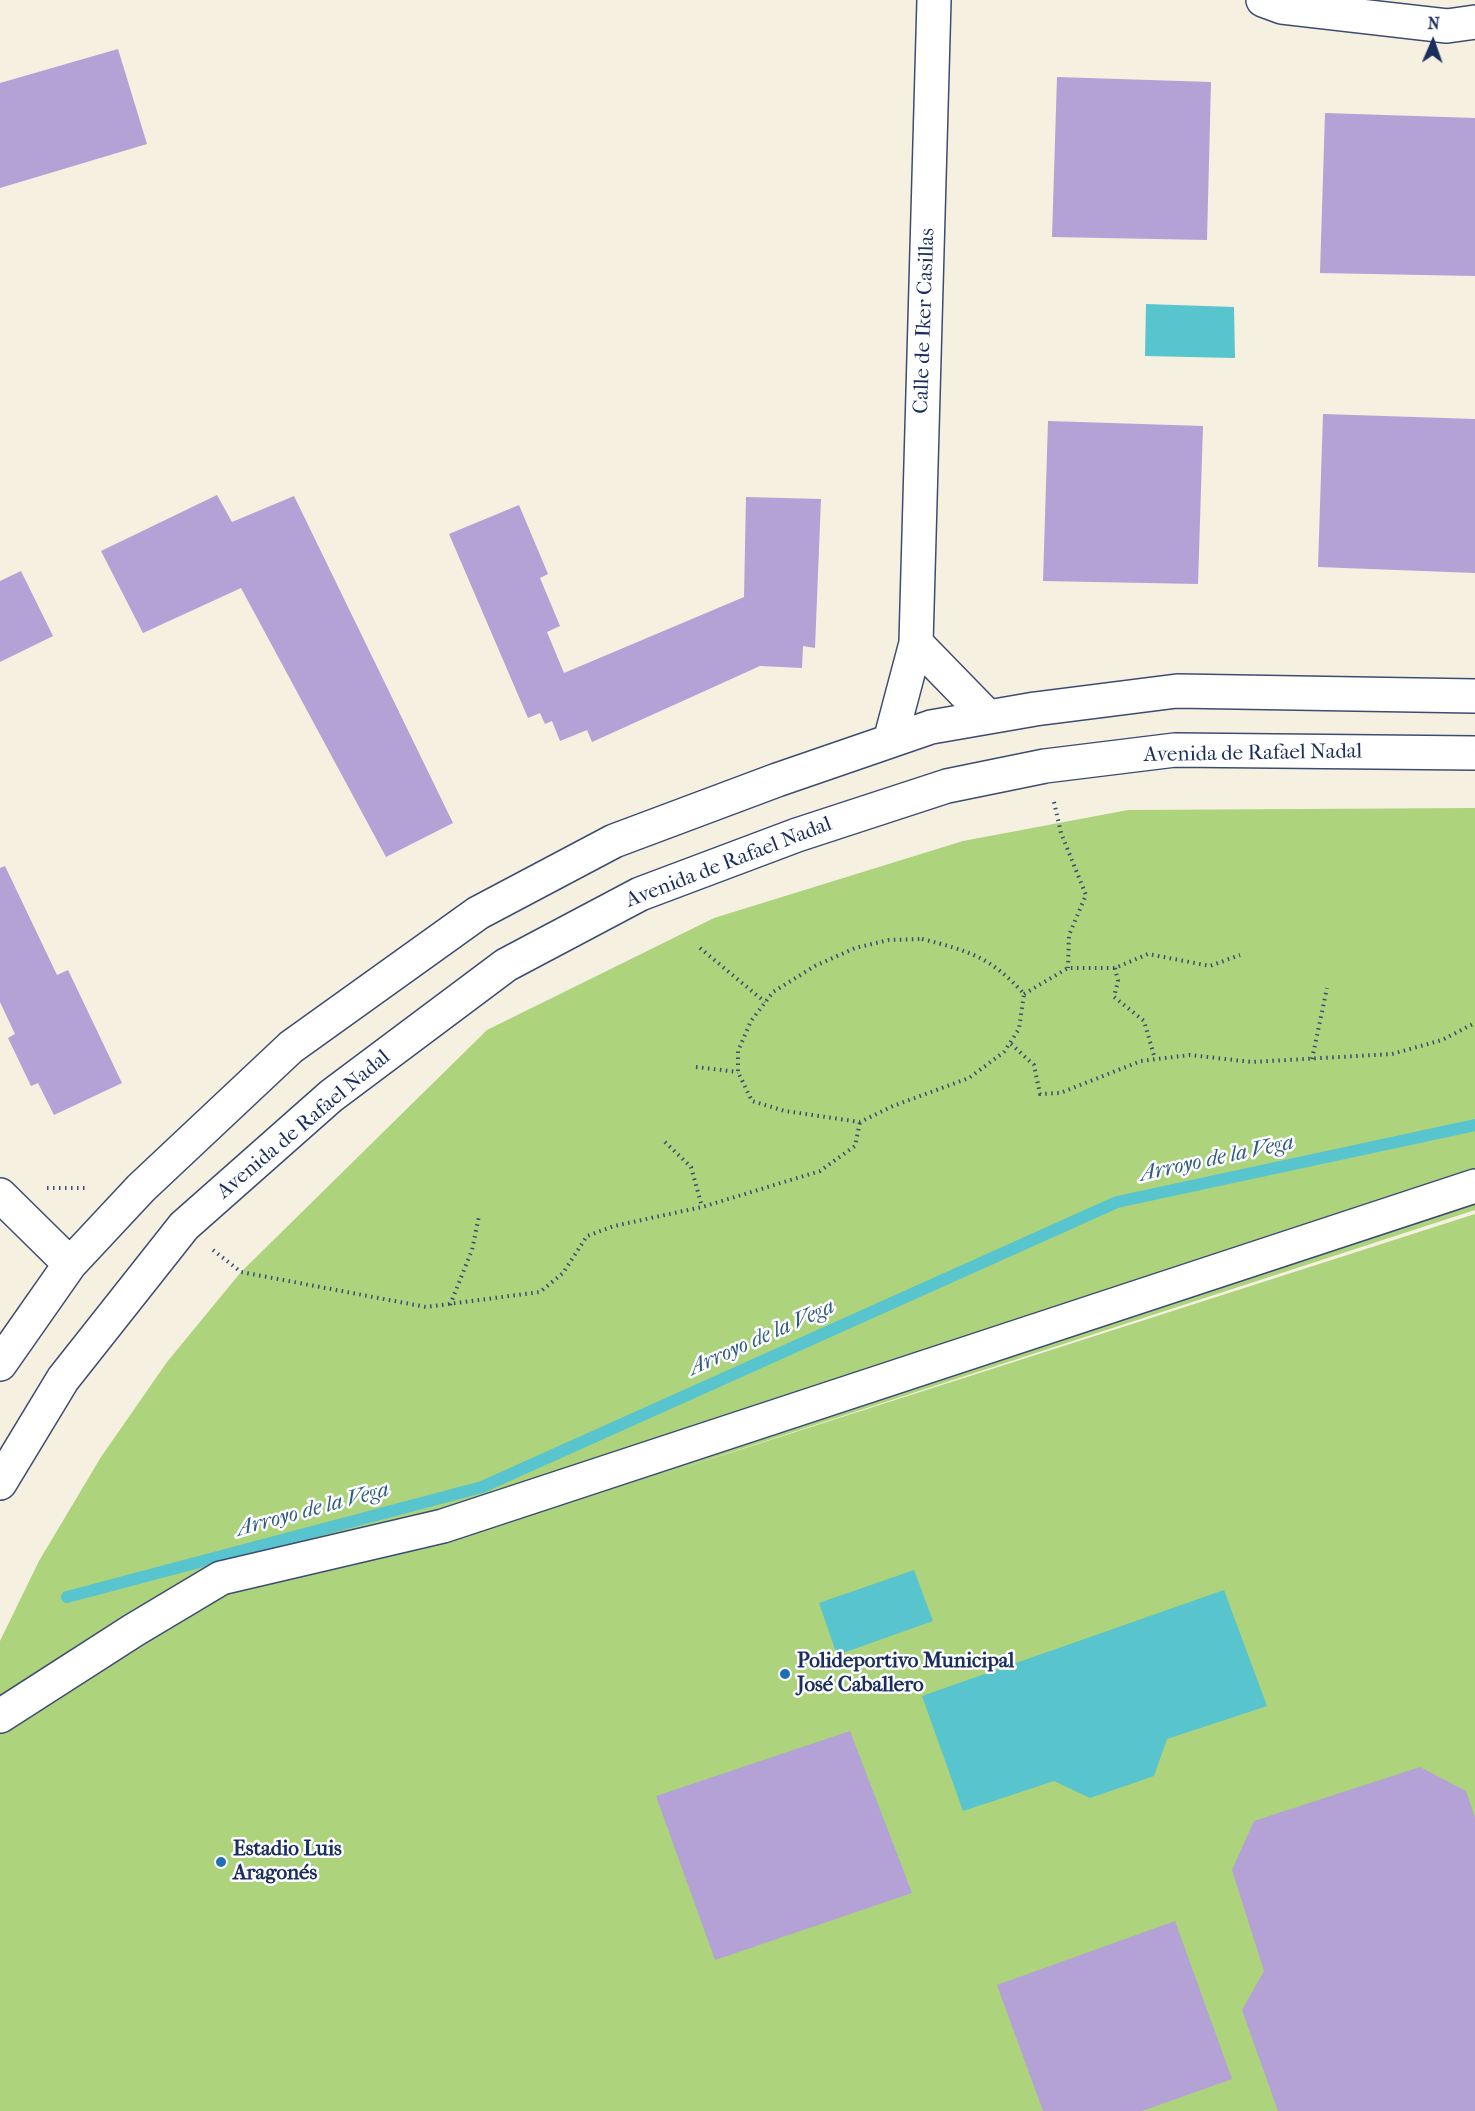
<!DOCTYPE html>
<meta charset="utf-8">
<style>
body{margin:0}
#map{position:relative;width:1475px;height:2111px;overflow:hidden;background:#f5f0e0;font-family:"IM FELL French Canon",serif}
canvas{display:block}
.north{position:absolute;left:1403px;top:12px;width:60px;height:60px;-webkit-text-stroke:4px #fff;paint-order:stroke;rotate:2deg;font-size:16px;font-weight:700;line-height:24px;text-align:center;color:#1b2f5e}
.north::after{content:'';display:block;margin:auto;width:21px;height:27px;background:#1b2f5e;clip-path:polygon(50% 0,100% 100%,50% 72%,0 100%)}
</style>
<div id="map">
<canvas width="1475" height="2111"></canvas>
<div class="north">N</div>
</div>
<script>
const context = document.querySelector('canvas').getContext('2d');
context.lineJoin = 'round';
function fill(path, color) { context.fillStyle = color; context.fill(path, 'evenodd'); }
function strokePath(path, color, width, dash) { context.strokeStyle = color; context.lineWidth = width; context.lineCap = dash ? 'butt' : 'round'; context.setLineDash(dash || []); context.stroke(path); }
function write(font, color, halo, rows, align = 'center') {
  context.font = font + ' "IM FELL French Canon",serif'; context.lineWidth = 5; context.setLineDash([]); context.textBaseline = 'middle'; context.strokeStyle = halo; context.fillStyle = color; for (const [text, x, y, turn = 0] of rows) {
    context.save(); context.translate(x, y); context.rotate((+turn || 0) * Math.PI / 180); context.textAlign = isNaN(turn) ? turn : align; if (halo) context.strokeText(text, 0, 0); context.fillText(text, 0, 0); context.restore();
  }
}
fill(new Path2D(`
 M1475 808V1210L655 1477 1475 1214V2111H0V1641L39 1561 101 1457 167 1362 241 1272 487 1030 714 918 963 841 1128 810Z`), '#add37d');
fill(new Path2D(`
 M1146 304 1234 307 1235 358 1145 356Z
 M914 1570 933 1621 837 1655 819 1603Z
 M1224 1590 1267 1706 1167 1739 1154 1776 1090 1798 1054 1781 963 1811 922 1696Z`), '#57c4ce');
strokePath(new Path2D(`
 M67 1597 482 1487 1117 1202 1475 1125`), '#57c4ce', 12);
fill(new Path2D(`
 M118 49 147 144 0 188V83Z
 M1057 77 1211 82 1207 240 1052 237Z
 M1325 113 1475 118V276L1320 273Z
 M1323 414 1475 419V573L1318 567Z
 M1048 421 1203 426 1198 584 1043 581Z
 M217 495 232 522 294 496 453 823 386 857 241 588 143 633 101 551Z
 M746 497 821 499 815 648 803 646 802 668 760 666 592 742 587 730 560 741 552 721 545 724 540 713 528 718 449 534 519 505 548 574 540 578 560 626 547 632 564 673 744 597Z
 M21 571 53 636 0 662V581Z
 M5 866 57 975 68 970 122 1083 54 1115 38 1083 31 1086 8 1038 15 1034 0 1002V868Z
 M850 1731 912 1893 715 1960 656 1796Z
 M1420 1767 1466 1791 1475 1817V2111H1278L1242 2010 1264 1971 1232 1870 1254 1821Z
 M1175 1921 1232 2079 1142 2111H1043L997 1985Z`), '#b4a1d5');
const minor = new Path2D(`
 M916 643 934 0
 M890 741 916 643 988 717
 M0 1195 70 1264
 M0 1364 70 1264 141 1188 291 1047 478 913 614 841 777 780 931 727 1035 709 1177 691 1475 696
 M0 1483 63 1379 184 1226 331 1096 506 965 640 894 797 835 947 786 1045 766 1175 750 1475 753
 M0 1716 134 1630 221 1578 443 1526 1475 1186`);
const tertiary = new Path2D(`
 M1263 0 1282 7 1447 26 1475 22`);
strokePath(minor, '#3c4c72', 36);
strokePath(tertiary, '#3c4c72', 36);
strokePath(new Path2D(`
 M1054 802 1061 833 1086 895 1069 935 1068 968
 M922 939C969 951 991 957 1024 994L1019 1029 1004 1052 969 1078 893 1106 860 1122 785 1111 752 1101 738 1072V1051L751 1021 773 992 815 966 855 948 889 940Z
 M700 948 765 1002
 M1115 968 1118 981 1114 997 1144 1021 1155 1059
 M1024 994 1068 968H1115L1148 954 1210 966 1240 955
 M1011 1044 1034 1065 1040 1094 1060 1093 1141 1061 1190 1055 1252 1062 1392 1054 1442 1040 1475 1023
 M1312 1059 1327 988
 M696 1067 738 1072
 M665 1142 691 1167 702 1207
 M47 1188H88
 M213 1250 241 1272 426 1307 540 1292 563 1273 587 1236 614 1226 702 1207 820 1171 855 1146 860 1122
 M450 1305 472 1250 479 1216`), '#3c4c72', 4, [1.5, 4.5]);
strokePath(minor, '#fff', 33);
strokePath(tertiary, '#fff', 33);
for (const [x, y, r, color] of [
 [785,1674,6,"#1f6fb2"],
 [221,1862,6,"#1f6fb2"]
]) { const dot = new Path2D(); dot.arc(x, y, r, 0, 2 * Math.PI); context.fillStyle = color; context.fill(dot); strokePath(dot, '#fff', 2); }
write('21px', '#1b2f5e', '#fff', [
 ["Calle de Iker Casillas",925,321,-88],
 ["Avenida de Rafael Nadal",1253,754,-1],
 ["Avenida de Rafael Nadal",729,863,-21],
 ["Avenida de Rafael Nadal",304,1125,-40]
]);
write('bold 21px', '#1b2f5e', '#fff', [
 ["Polideportivo Municipal",797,1662],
 ["José Caballero",797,1686],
 ["Estadio Luis",233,1850],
 ["Aragonés",233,1874]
], 'left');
write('italic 22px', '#2d5c80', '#fff', [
 ["Arroyo de la Vega",1217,1159,-12],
 ["Arroyo de la Vega",762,1338,-24],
 ["Arroyo de la Vega",313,1510,-15]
]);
</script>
